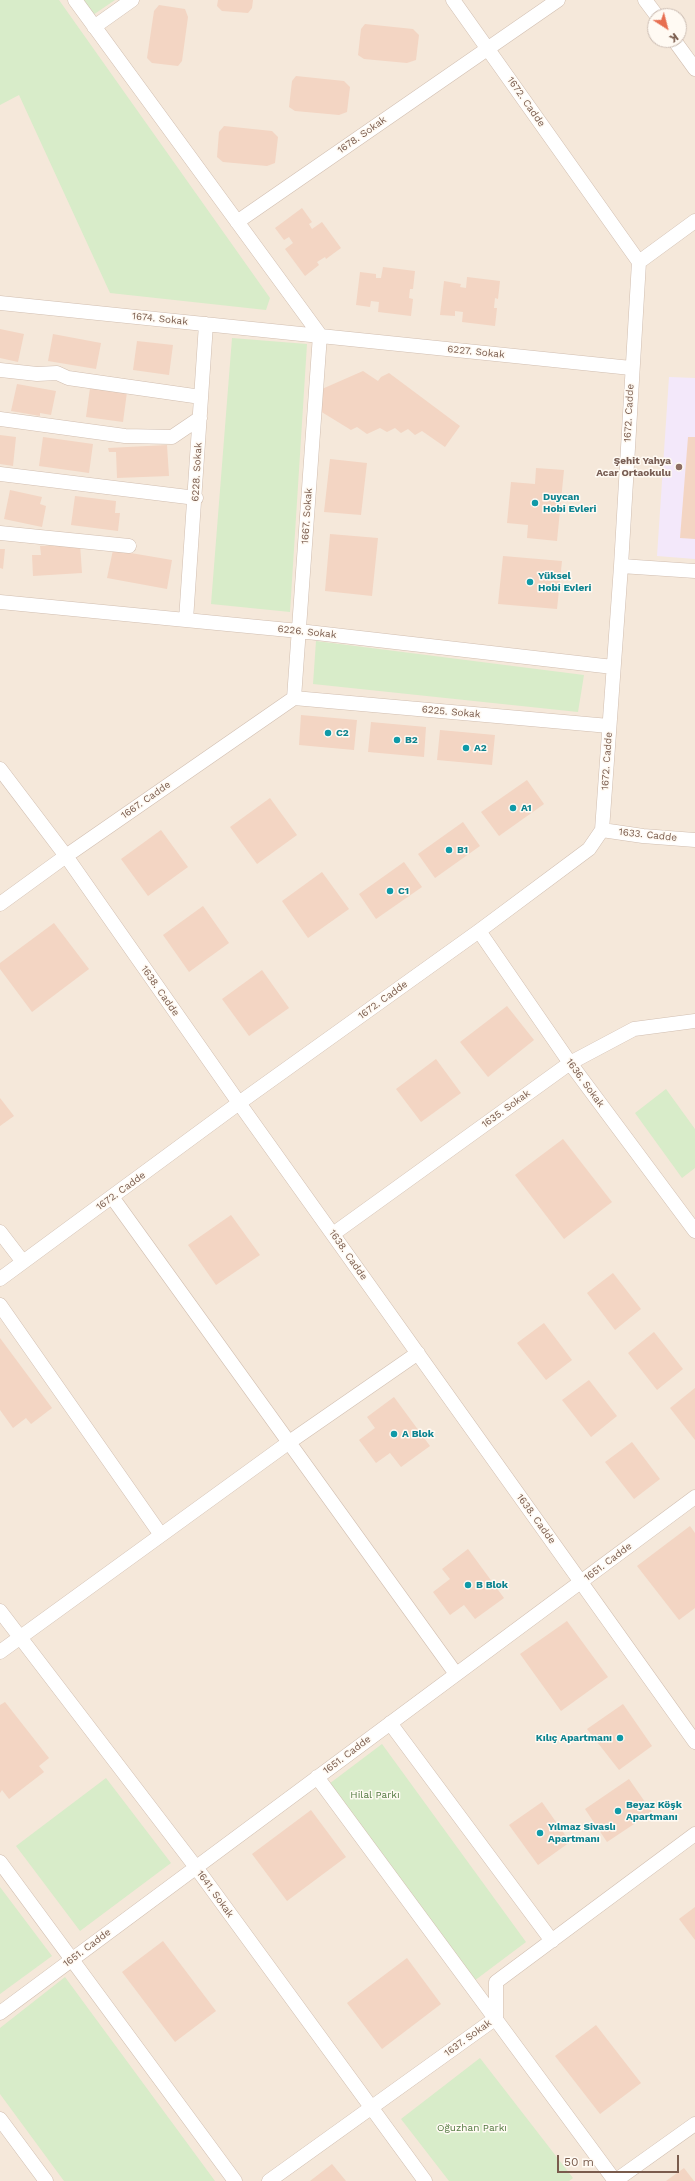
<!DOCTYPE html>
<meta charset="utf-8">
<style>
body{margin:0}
#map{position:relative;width:695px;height:2181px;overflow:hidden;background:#fdf6ec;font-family:"Work Sans",sans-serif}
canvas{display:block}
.north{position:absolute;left:647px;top:8px;width:40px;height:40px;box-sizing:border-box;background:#fffaf3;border:1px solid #cabbb1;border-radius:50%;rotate:144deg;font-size:11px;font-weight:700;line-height:16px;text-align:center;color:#7a5c4d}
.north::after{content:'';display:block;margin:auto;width:14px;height:18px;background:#e76f51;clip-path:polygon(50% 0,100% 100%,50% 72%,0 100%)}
.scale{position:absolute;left:557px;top:2155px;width:122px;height:18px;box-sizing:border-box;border:2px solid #7a5c4d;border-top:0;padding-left:5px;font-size:12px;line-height:14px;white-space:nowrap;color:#7a5c4d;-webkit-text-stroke:3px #fffaf3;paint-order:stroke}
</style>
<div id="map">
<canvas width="695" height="2181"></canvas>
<div class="north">K</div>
<div class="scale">50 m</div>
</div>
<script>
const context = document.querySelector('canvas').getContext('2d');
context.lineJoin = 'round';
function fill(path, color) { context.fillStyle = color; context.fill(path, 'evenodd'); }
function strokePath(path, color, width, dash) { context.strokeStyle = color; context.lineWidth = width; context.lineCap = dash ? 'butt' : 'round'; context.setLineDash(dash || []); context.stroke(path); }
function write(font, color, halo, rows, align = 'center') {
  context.font = font + ' "Work Sans",sans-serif'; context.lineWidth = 3; context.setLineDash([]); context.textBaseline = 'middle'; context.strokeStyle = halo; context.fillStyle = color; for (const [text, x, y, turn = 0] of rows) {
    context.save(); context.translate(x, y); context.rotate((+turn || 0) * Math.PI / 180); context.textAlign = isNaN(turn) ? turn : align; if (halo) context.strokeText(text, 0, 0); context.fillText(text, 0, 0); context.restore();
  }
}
fill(new Path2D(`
 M0 0H695V2181H0ZM655 16H679V40H655Z`), '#f5e8da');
fill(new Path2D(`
 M669 377 695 378V559L657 556Z`), '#f3e8fa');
fill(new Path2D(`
 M0 0H59L270 298 266 310 110 293 19 95 0 105Z
 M83 0H115L93 15Z
 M232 338 307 344 290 612 211 604Z
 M316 641 584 675 578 712 313 684Z
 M666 1089 695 1129V1168L682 1178 635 1113Z
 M382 1744 526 1942 470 1984 325 1787Z
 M106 1778 171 1863 80 1931 16 1846Z
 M0 1887 52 1956 0 1994Z
 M65 1977 215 2181H64L0 2094V2028Z
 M480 2058 573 2178 569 2181H449L401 2119Z`), '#d8ecc9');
fill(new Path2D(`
 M218 0H253L252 8 248 13 222 11 217 6Z
 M159 5 185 9 188 17 182 61 178 66 152 63 147 58 154 11Z
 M365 24 413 29 419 35 416 60 407 63 364 59 358 55 361 29Z
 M296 76 344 81 350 87 347 112 339 115 295 111 289 107 292 81Z
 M224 126 272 131 278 137 275 163 267 166 223 162 217 157 219 132Z
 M302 208 312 222 309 224 312 229 322 222 341 248 326 259 325 257 317 262 319 265 305 276 285 249 293 243 289 237 284 240 275 228Z
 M383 267 415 271 413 289H410L409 298 413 299 411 316 378 312 379 302 371 301 370 307 356 305 360 272 376 274V278H381Z
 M467 277 500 281 498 299 495 298 494 308H497L495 326 462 322 463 312 455 311V316L440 315 444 281 461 284 460 287 466 288Z
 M0 329 24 334 18 362 0 358Z
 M53 334 101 343 96 369 48 361Z
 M137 341 173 345 169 375 133 370Z
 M363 371 378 381 381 377 389 373 460 426 445 447 422 431 415 435 408 429 401 433 395 428 387 432 380 428 367 434 357 427 351 430 320 411 322 389Z
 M17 384 56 391 51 415 40 413V416L11 411Z
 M90 388 127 392 123 422 86 417Z
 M0 435 16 437 13 466 0 464Z
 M43 437 93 444 89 473 39 466Z
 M688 437H695V539L680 538Z
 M167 445 169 476 117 478 116 452H109L108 448Z
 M330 459 367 463 361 515 324 512Z
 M536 468 564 470 557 541 527 538 528 525 507 523 511 482 535 484Z
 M10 490 42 497 40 504 46 506 42 527 4 519Z
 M75 496 116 501 115 513H120L118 531 71 525Z
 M330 534 378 538 372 596 325 591Z
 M80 544 82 573 33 576 32 555H41L40 546Z
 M0 549H5L3 569 0 568Z
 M113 550 172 560 167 589 107 578Z
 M503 556 562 561 557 609 498 604Z
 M301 715 357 720 354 750 299 745Z
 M371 722 426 727 424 757 368 752Z
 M440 730 495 735 492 765 437 760Z
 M527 780 544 804 499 836 481 812Z
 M270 798 297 835 257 864 230 827Z
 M463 822 480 846 435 878 418 854Z
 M161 830 188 867 148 896 121 859Z
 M404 862 422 887 376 919 359 894Z
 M322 872 349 909 308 938 282 901Z
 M203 906 229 943 189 972 163 935Z
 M54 923 89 969 32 1012 0 969V963Z
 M262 970 289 1008 249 1036 222 999Z
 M507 1006 534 1040 488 1077 460 1042Z
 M436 1059 461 1093 421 1122 396 1089Z
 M0 1098 14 1116 0 1126Z
 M563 1139 612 1202 564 1239 515 1175Z
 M231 1215 260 1255 216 1285 188 1245Z
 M613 1273 641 1309 615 1330 587 1293Z
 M544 1323 572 1360 546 1380 517 1343Z
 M654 1332 683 1369 657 1390 628 1353Z
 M0 1338 52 1408 31 1424 26 1418 13 1428 0 1410Z
 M589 1380 617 1416 591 1437 562 1400Z
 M695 1388V1440L670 1408Z
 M394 1397 430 1446 401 1467 390 1453 376 1463 359 1440 375 1428 367 1417Z
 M632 1442 660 1479 634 1499 605 1462Z
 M690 1526 695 1533V1608L679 1620 637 1566Z
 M468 1549 504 1598 475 1619 464 1605 450 1615 433 1592 450 1579 442 1569Z
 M567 1621 608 1677 561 1711 520 1654Z
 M5 1702 49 1758 39 1766 44 1772 9 1799 2 1790 0 1793V1705Z
 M623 1704 652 1746 619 1770 587 1729Z
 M629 1779 652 1812 607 1842 585 1809Z
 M542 1802 570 1842 538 1865 509 1825Z
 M311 1810 346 1857 287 1901 252 1854Z
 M695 1907V1940L679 1919Z
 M163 1941 216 2011 175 2042 122 1972Z
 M407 1958 441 2004 382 2049 347 2003Z
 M596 2025 641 2083 600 2114 555 2056Z
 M332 2164 346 2181H310Z
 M684 2168 694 2181H666Z`), '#f3d5c3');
const minor = new Path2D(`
 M75 0 320 335
 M645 0 657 16
 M94 27 132 0
 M674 40 695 69
 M237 222 558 0
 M639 262 695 221
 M0 303 631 368
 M0 370 37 374 57 373 68 378 201 397
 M0 419 125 436 172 437 200 418
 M0 474 196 498
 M0 533 129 546
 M621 566 695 571
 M0 602 299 631 613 667
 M186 620 206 324
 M294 698 320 335
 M294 698 609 726
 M0 769 66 856 239 1103 695 1742
 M602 830 643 836 695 840
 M0 904 66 856 294 698
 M479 931 570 1063 695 1231
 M112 1197 456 1674
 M0 1232 23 1262
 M333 1234 570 1063 634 1029 695 1021
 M0 1279 239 1103 479 931 589 849 602 830 621 566 639 262 453 0
 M0 1305 161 1535
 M0 1611 195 1866 425 2181
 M0 1652 288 1443 418 1353
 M390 1723 552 1941
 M317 1777 615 2181
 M0 1862 235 2181
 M0 2013 695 1497
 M0 2119 46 2181
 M269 2181 496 2018V1982L695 1834
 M615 2181 695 2124`);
strokePath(minor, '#d1beb0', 15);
strokePath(minor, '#fff', 14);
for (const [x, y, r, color] of [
 [679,467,4,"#8d6e63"],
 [535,503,4,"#0f9aa8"],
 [530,582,4,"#0f9aa8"],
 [328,733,4,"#0f9aa8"],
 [397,740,4,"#0f9aa8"],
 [466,748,4,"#0f9aa8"],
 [513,808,4,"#0f9aa8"],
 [449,850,4,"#0f9aa8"],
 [390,891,4,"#0f9aa8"],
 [394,1434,4,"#0f9aa8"],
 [468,1585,4,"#0f9aa8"],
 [620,1738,4,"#0f9aa8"],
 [618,1811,4,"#0f9aa8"],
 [540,1833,4,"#0f9aa8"]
]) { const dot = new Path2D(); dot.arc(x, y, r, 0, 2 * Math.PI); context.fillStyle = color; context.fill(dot); strokePath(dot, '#fffaf3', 1.5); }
write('10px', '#7a5c4d', '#fffaf3', [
 ["1672. Cadde",526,102,55],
 ["1678. Sokak",362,135,-35],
 ["1674. Sokak",160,319,6],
 ["6227. Sokak",476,352,6],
 ["1672. Cadde",629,413,-87],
 ["6228. Sokak",197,472,-87],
 ["1667. Sokak",307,516,-86],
 ["6226. Sokak",307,632,6],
 ["6225. Sokak",451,712,5],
 ["1672. Cadde",607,761,-86],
 ["1667. Cadde",146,800,-35],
 ["1633. Cadde",648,835,6],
 ["1638. Cadde",160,991,55],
 ["1672. Cadde",383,1000,-36],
 ["1636. Sokak",585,1083,54],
 ["1635. Sokak",506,1109,-36],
 ["1672. Cadde",121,1191,-36],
 ["1638. Cadde",348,1255,55],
 ["1638. Cadde",536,1519,54],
 ["1651. Cadde",608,1562,-37],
 ["1651. Cadde",347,1755,-37],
 ["1641. Sokak",215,1894,54],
 ["1651. Cadde",87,1948,-37],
 ["1637. Sokak",468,2038,-36]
]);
write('bold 10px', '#785e54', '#fffaf3', [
 ["Şehit Yahya",671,461],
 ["Acar Ortaokulu",671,473]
], 'right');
write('bold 10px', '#0d838f', '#fffaf3', [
 ["Duycan",543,497],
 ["Hobi Evleri",543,509],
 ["Yüksel",538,576],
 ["Hobi Evleri",538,588],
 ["C2",336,733],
 ["B2",405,740],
 ["A2",474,748],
 ["A1",521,808],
 ["B1",457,850],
 ["C1",398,891],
 ["A Blok",402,1434],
 ["B Blok",476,1585],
 ["Kılıç Apartmanı",612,1738,"right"],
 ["Beyaz Köşk",626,1805],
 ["Apartmanı",626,1817],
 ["Yılmaz Sivaslı",548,1827],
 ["Apartmanı",548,1839]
], 'left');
write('10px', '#537a41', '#fffaf3', [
 ["Hilal Parkı",375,1795],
 ["Oğuzhan Parkı",472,2128]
]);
</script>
